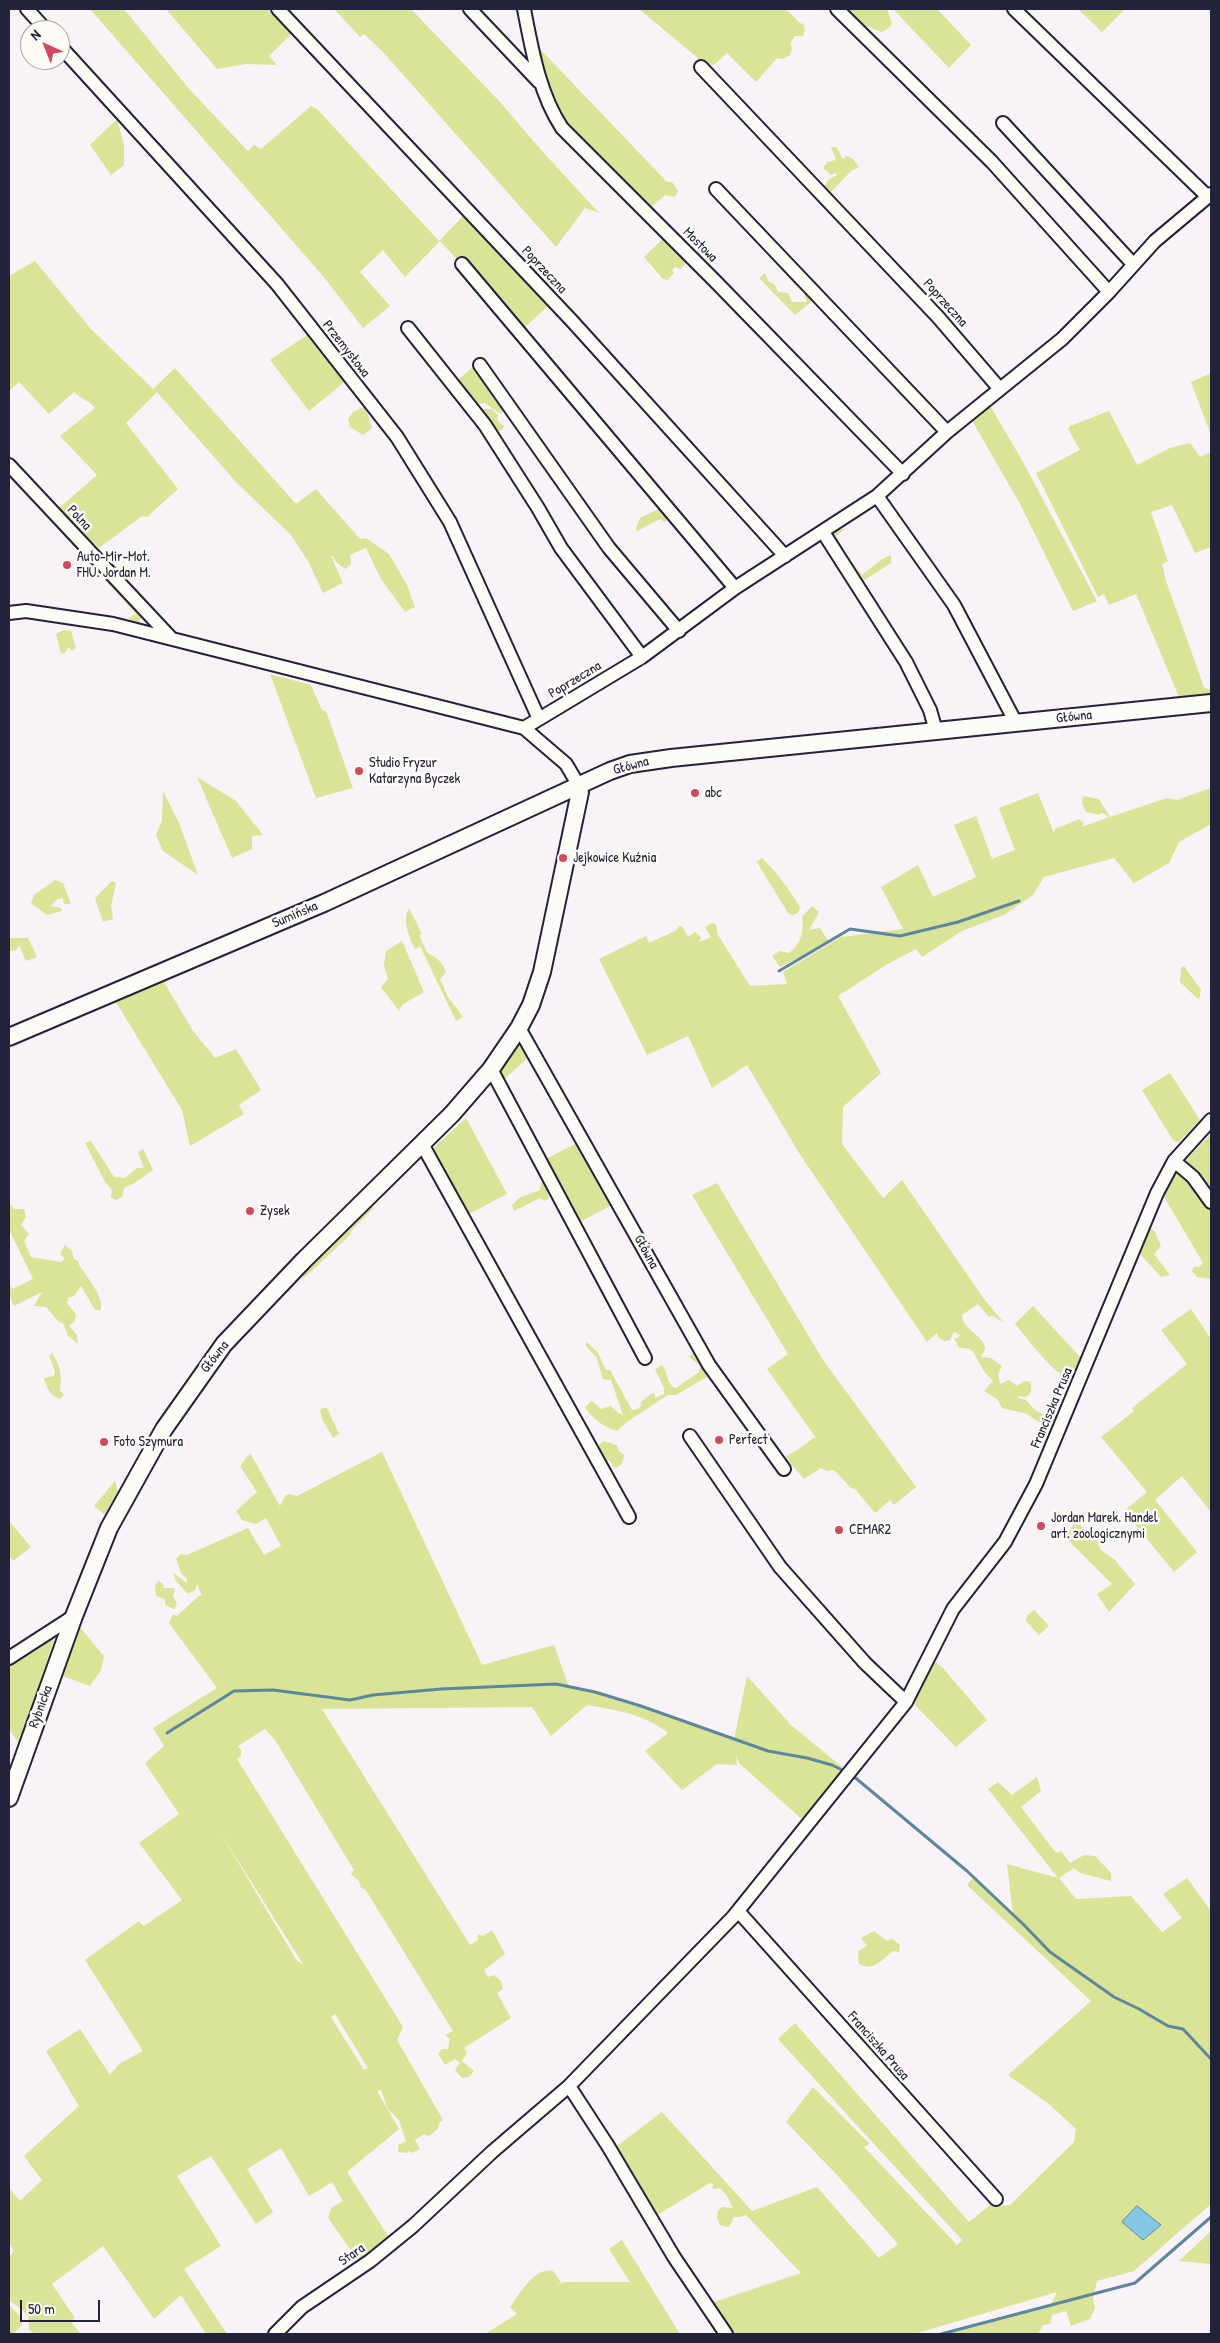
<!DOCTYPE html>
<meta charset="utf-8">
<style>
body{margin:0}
#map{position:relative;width:1220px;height:2343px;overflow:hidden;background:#f9f2f7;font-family:"Patrick Hand",sans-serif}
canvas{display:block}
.frame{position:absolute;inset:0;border:10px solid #22223b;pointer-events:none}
.north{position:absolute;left:20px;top:20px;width:50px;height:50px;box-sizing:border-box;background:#fdfcf7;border:1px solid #a5a5ac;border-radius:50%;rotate:316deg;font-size:14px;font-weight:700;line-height:20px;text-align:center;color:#22223b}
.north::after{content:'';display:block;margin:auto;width:18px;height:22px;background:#d1495b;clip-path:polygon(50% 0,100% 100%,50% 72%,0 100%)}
.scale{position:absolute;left:20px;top:2300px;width:80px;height:22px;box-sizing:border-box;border:2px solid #22223b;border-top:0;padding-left:6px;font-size:15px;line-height:18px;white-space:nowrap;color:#22223b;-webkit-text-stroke:4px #fdfcf7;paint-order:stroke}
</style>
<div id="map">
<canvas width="1220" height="2343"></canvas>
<div class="frame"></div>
<div class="north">N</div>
<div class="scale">50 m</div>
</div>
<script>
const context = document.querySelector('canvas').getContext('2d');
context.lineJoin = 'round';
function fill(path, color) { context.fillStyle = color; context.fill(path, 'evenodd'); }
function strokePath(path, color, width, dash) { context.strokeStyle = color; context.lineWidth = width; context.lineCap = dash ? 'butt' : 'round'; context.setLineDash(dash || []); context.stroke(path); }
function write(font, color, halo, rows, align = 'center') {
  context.font = font + ' "Patrick Hand",sans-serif'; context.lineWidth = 5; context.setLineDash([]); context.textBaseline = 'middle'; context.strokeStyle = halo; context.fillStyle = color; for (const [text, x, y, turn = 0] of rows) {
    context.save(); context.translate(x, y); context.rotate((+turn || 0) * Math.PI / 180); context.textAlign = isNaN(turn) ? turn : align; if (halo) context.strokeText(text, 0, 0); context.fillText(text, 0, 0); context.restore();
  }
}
fill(new Path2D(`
 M90 9H124L190 90 248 151 254 145 261 149 311 106 317 109 439 241 468 211 553 301 522 330 440 241 405 277 383 250 360 272 390 306 363 328 323 276Z
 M166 9H267L292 33 269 56 277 65 246 64 217 69Z
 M334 9H411L500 102 541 150 599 213 585 208 556 247 383 52 364 34 360 37Z
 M639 9H786L801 24 803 23 805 30 803 36H795L790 43 792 48 790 55 783 59 777 58 756 82 727 53 714 65 705 64Z
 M847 9H887L892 23 890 27 882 32 873 29 870 26 864 27 846 11Z
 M893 9H937L971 45 949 68Z
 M1078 9H1125L1102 32Z
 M540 49 667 182H672L678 191 675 197 665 195 648 210 557 115 536 52Z
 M117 119 124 145V165L111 175 90 145Z
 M831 147H836L843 159 846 156 852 158 859 167 852 170 830 193 824 188C829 178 827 181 837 175L836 173 831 175 823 168 827 162 836 160Z
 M666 236 686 257 684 259 686 263 680 269 675 267 672 270 674 273 668 280 663 279 644 257Z
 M774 253 817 297 795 315 759 278 765 273 768 281 774 284 778 292 788 293 792 302H807L804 295 805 293 800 290 770 258Z
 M35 261 91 329 153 389 175 368 296 504 316 489 360 539 366 538 389 554 407 585 415 607 405 612 381 579 366 548 350 555 351 564 345 569 336 562 333 556H331L343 583 323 593 308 561 291 535 236 482 157 392 126 423 178 489 147 517 142 516 99 548 58 509 97 475 60 436 95 408C89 400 81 399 74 392L49 414 19 382 9 391V276Z
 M310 333 347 380 309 411 270 360Z
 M477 363 508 410 499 413 485 403 478 404V407L482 409H492L498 415 497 420 504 426 502 430 493 432 457 381Z
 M1211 373V435L1191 382Z
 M989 404 1023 462 1097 601 1073 611 1019 502 971 419Z
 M365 406 372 428 363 435 350 427 348 419 353 412Z
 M1109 411 1137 465 1170 448 1190 443 1200 457 1211 452V547L1195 553 1172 505 1151 512 1168 561 1162 564 1166 581 1204 687 1210 690 1211 693 1207 698 1201 695 1179 697 1136 594 1109 605 1104 594 1098 597 1036 473 1080 450 1068 429 1070 426Z
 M662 507 670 516 669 520 664 522 660 519 637 531 636 528 640 518Z
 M50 515 142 615 139 622 132 623 128 618 136 614 47 517Z
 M847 528 836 536 847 555 862 575 882 559 891 555V563L860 583 830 539 833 532Z
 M64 630 71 631 76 648 72 651 68 647 65 653 61 654 56 634Z
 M270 674 311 685 322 710 326 711 353 788 316 798Z
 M197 777 236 801 263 835 252 836V849L232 858Z
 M1211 788V824L1179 842 1169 863 1134 883 1114 858 1044 877 1033 895 1004 915 962 931 922 957 916 949 886 965 838 996 881 1073 843 1107 842 1144 883 1198 902 1180 984 1299 1004 1323 993 1316 989 1317 978 1304 962 1315C961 1329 987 1337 985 1350 984 1352 982 1354 981 1357L991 1358 1002 1366 998 1374 1000 1384 1009 1380 1017 1386 1024 1381 1030 1382C1033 1387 1031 1396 1025 1397L1018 1396V1398L1026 1400 1035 1410 1055 1421 1049 1429 1027 1414 1002 1408 997 1399 984 1391 993 1381C988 1376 983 1371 980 1364 972 1352 976 1348 959 1348L954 1338H958L960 1335 954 1332 950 1340 945 1341 939 1338 937 1333 927 1342 799 1153 747 1065 712 1088 688 1036 647 1055 599 959 646 936 649 943 677 930 679 926H682L688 937 695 932 701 937 699 942 711 937 705 927 712 923 716 924 718 935 750 986 787 984 783 972 841 937 903 929 881 887 918 865 933 897 976 877 954 825 976 816 992 859 1015 850 999 808 1038 793 1054 833 1055 829 1079 819 1084 823 1082 827 1109 817 1102 813 1099 815 1086 812 1082 804 1083 796 1099 799 1110 817 1167 798 1177 800Z
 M163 791 179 823 198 875 163 851 156 835 162 820Z
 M762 858C777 873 789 889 800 907L798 913 792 915 788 913 757 862Z
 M55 880 63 883 71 904H64L63 898 57 899 51 906 61 908 62 911 47 915 31 903 34 895Z
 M112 881 116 883 111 906 113 919 103 922 95 898Z
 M812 906 819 912 809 930 820 928 829 942 780 967 772 956 780 951 789 953C801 943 804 933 802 917Z
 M409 908 422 934 419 935 427 953C436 956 443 963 446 972L440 979 448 997 463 1017 456 1021 420 946 415 949C409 936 402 921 409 908Z
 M9 938H28L37 957 26 961 19 945 16 950 10 951Z
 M402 941 424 992 403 1004 399 1011 381 987 388 979 384 965 386 951Z
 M1184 966 1201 990 1199 1000 1180 982 1181 968Z
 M162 979 193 1031 215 1058 236 1049 261 1090 239 1105 244 1114 190 1146 182 1110 114 999Z
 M519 1040 530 1056 501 1082 497 1073Z
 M1170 1073 1200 1120 1178 1143 1173 1140 1142 1090Z
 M466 1118 507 1194 467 1215 432 1149Z
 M1209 1136 1211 1139V1197L1186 1160Z
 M91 1141 114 1177 125 1178 137 1168H144L138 1152 143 1149 153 1170 133 1184 124 1188 122 1197 116 1200 111 1197 112 1190 105 1182 85 1143Z
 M577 1143 612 1205 576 1224 542 1161Z
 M1178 1169 1188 1176 1211 1209V1279L1197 1277 1192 1271 1194 1266 1199 1267 1203 1263 1163 1195Z
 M541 1182H545L549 1199 544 1201 540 1198 514 1211 512 1205 519 1198 540 1190Z
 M717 1183 823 1360 916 1487 894 1505 890 1500 875 1513 855 1489 851 1488 834 1470 827 1471 821 1468 804 1479 787 1459 786 1456C796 1451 804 1446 813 1438H816L767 1369 788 1354 692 1195Z
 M375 1198 378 1201 372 1206 374 1208 352 1230 349 1236 301 1281 311 1262Z
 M9 1203 14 1209H24L26 1217 21 1225 29 1234 24 1241 31 1257 61 1262 65 1259 60 1254 65 1245 72 1251 74 1259 79 1262V1265C87 1277 103 1295 101 1310H95L81 1286 74 1296 68 1298 67 1303 76 1314 75 1321 69 1326 77 1335 78 1344 68 1336 63 1323 59 1322 46 1307 34 1306 42 1292 14 1306 9 1295V1282L12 1289 33 1279 9 1229Z
 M1150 1228 1155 1232 1161 1246 1154 1254 1170 1275 1161 1277 1140 1254Z
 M1033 1306 1081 1358 1072 1381C1051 1372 1030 1341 1015 1324Z
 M1191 1309 1211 1339V1512L1182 1476 1155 1500 1197 1552 1174 1572 1124 1511 1147 1492 1101 1437 1134 1411 1132 1408 1187 1364 1161 1330Z
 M587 1342 598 1353 606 1370H610L632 1410 638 1409 642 1404 640 1403 652 1393 655 1394V1398L664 1394V1388L655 1369 662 1365C668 1372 665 1379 673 1387L676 1388 699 1372 700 1366 689 1357 696 1349 710 1375 676 1395H668L627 1422 617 1431C607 1429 590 1417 585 1407L592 1401 601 1409 611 1406 618 1413 623 1415 611 1380 603 1379 597 1358 585 1345Z
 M52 1353C61 1368 62 1374 60 1391L64 1395 60 1399C51 1396 46 1388 44 1378L54 1376 55 1371 49 1356Z
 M323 1408H327L339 1434 333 1438 322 1419 320 1410Z
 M603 1441 617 1445 619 1451 624 1455C623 1462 622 1466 615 1468L609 1460 603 1462 597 1452 599 1445Z
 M382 1452 482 1665 554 1645 569 1687 623 1700 734 1740 747 1676 791 1725 847 1771 805 1822 739 1763 736 1755 737 1765 717 1764 682 1790 645 1751 668 1733C644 1714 616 1710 587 1705L551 1736 532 1707 322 1709 470 1945 478 1940V1934L483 1936 492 1930 505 1954 484 1970 488 1977 494 1975 501 1981 503 1989 497 1993 511 2018 464 2048 467 2053 462 2061 474 2071 469 2077 462 2078 455 2070 460 2063 455 2059 445 2065 438 2054 442 2049H448L450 2039 445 2035 453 2031 365 1889 361 1888 359 1881 351 1874 354 1870 275 1740 265 1729 238 1746 241 1750V1756L237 1759 403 2027 397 2040 443 2120 439 2123 438 2129 429 2136 424 2134 415 2140 420 2149 411 2153 409 2151 407 2153 398 2152V2145L406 2141 399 2120 388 2109 381 2090 377 2091 399 2129 347 2172 390 2239 361 2260H358L328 2218 331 2208 343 2201 332 2182 309 2196 281 2148 247 2169 273 2212 256 2224 211 2156 177 2176 221 2246 184 2269 227 2334H206L181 2295 154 2319 103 2246 52 2284 75 2318 71 2322 81 2334H35L29 2330 28 2315 9 2300V2257L14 2251 9 2244V2188L20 2201 42 2180 24 2156 79 2106 46 2051 80 2029 110 2075 119 2064 143 2051 85 1960 139 1921 144 1926 182 1900 139 1843 179 1814 145 1763 164 1746 153 1728 217 1688 169 1623 173 1614 177 1616 200 1595 202 1596 197 1584 195 1590 188 1594 176 1581 173 1573 187 1583V1579L181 1573 176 1559 181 1554 187 1555 248 1528 264 1555 281 1546 266 1518 256 1524 242 1520 236 1511 257 1492 240 1466 250 1453 280 1506 285 1496 289 1494 297 1496ZM218 1829 303 1964 297 1961ZM335 2014 366 2065 368 2068 364 2070 331 2017Z
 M115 1481 118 1491 105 1515 94 1506Z
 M1077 1518 1083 1529 1091 1532 1099 1540 1098 1544 1101 1550 1115 1560 1135 1584 1109 1612 1097 1594 1112 1584 1066 1538Z
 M9 1521 31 1547 13 1561 9 1555Z
 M158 1581 162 1583 164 1588H173L175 1590 173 1596 177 1603 174 1609 165 1605V1599L156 1596 155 1586Z
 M1034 1610 1049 1626 1039 1635 1026 1621 1027 1616Z
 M78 1625 104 1656 101 1670 90 1686 60 1675Z
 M57 1630 31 1709 33 1712 18 1742 9 1729V1664Z
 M932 1660 943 1668 987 1720 956 1747 913 1703Z
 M1037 1777 1041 1791 1021 1807 1056 1853 1061 1851 1070 1863 1084 1855 1095 1856 1111 1873V1881L1080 1873 1074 1868 1059 1878 1076 1899 1131 1896 1162 1932 1182 1918 1163 1894 1187 1878 1211 1911V2204L1134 2271 1097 2281 1093 2299 1095 2308 1090 2319 1071 2326 1066 2311 1052 2315 1050 2324 1043 2325 1038 2334H944L1051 2304 1057 2292 914 2334H734L711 2303 801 2273 746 2215 741 2217H734L729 2227 720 2225 717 2217 718 2211 722 2207 733 2208 727 2196 720 2188 712 2189 714 2184 710 2183 654 2217 613 2149 662 2112 752 2211 817 2187 879 2258 898 2244 836 2174 786 2122 813 2087 870 2144 864 2147 957 2245 962 2240 778 2039 795 2023 969 2222 994 2202 999 2206 1010 2205 1074 2142 1076 2129 1049 2104 1008 2075 1091 2001 967 1885 974 1877 1013 1914 1007 1864 1058 1878 988 1789 998 1782 1012 1795Z
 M874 1931 887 1941 892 1939 900 1945 899 1952 893 1951C881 1960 874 1972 859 1964L858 1951 867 1946 861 1938Z
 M1211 2231V2264L1179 2261Z
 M622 2240 680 2334H485L517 2314 510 2307C520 2294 534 2267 553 2271L561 2282 557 2285 564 2282H630L609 2249Z
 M9 2305 21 2317 22 2325 13 2334H9Z`), '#d9e496');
const water = new Path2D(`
 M1137 2206 1161 2225 1143 2240 1122 2222Z`);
fill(water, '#84c8e5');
strokePath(water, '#5d86a1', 1);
strokePath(new Path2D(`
 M779 971 850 929 900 936 958 922 1019 901
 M167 1733 234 1691 273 1690 350 1700 373 1695 441 1689 556 1684 595 1692 641 1706 768 1751 807 1758 832 1765 846 1772
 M852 1775 967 1871 1024 1925 1050 1952 1114 1997 1139 2009 1168 2026 1183 2029 1211 2059
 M941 2334 1135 2283 1211 2217`), '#5d86a1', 3);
const minor = new Path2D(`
 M27 9 46 30
 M278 9 572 321 785 556
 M470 9 539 82
 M524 9C532 50 539 93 562 128L713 279 903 474
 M837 9 992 162 1109 292
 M1014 9 1207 196
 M60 46 277 284 397 437 450 522 539 719
 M701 67 938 317 999 388
 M1003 123 1133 264
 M716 189 947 432
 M462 264 735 588
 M408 328 485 425 538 508 561 548 642 657
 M480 365 609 548 679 631
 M9 465 172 639
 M877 496 954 605 1016 723
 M823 532 906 662 930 710 936 731
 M9 613 26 611 113 624 524 728 566 764 579 786
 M524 728 642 657 735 588 877 496 947 432 1062 339 1109 292 1155 241 1211 194
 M519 1028 709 1365 784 1469
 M491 1069 645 1358
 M422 1144 629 1517
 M1174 1161 1193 1177 1211 1202
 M690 1436 780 1567 865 1663 906 1702
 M9 1658 74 1616
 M738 1911 996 2199
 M569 2086 608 2146 674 2257 726 2334
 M275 2334 302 2307 370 2261 413 2226 492 2152 569 2086 733 1917 906 1702 953 1609 1005 1542 1036 1484 1157 1193 1174 1161 1211 1120`);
const tertiary = new Path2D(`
 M9 1037 324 903 610 771 630 764 671 758 1211 703
 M9 1798 74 1616 109 1528 164 1429 224 1344 304 1260 452 1114 491 1069 519 1028 531 1005 542 972 580 792 579 786`);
strokePath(minor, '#22223b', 16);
strokePath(tertiary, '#22223b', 20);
strokePath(minor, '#fdfcf7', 12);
strokePath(tertiary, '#fdfcf7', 16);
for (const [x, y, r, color] of [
 [67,565,5,"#d1495b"],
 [359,771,5,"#d1495b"],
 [695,793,5,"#d1495b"],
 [563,858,5,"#d1495b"],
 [250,1211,5,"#d1495b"],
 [719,1440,5,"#d1495b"],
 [104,1442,5,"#d1495b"],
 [1041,1526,5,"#d1495b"],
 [839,1530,5,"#d1495b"]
]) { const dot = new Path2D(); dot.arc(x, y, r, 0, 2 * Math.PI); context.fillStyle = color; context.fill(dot); strokePath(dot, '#fdfcf7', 2); }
write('14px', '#22223b', '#fdfcf7', [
 ["Mostowa",700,245,45],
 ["Poprzeczna",544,270,47],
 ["Poprzeczna",945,303,48],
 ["Przemysłowa",346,349,52],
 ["Polna",79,518,47],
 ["Poprzeczna",575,680,-31],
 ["Główna",1074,717,-6],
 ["Główna",631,766,-15],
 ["Sumińska",295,915,-23],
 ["Główna",646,1252,61],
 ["Główna",215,1357,-52],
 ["Franciszka Prusa",1052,1408,-67],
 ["Rybnicka",41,1707,-70],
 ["Franciszka Prusa",878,2046,49],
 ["Stara",352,2255,-35]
]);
write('14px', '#22223b', '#fdfcf7', [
 ["Auto-Mir-Mot.",77,557],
 ["FHU. Jordan M.",77,573],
 ["Studio Fryzur",369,763],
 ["Katarzyna Byczek",369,779],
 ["abc",705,793],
 ["Jejkowice Kuźnia",573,858],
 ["Zysek",260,1211],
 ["Perfect",729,1440],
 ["Foto Szymura",114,1442],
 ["Jordan Marek. Handel",1051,1518],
 ["art. zoologicznymi",1051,1534],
 ["CEMAR2",849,1530]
], 'left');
</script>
